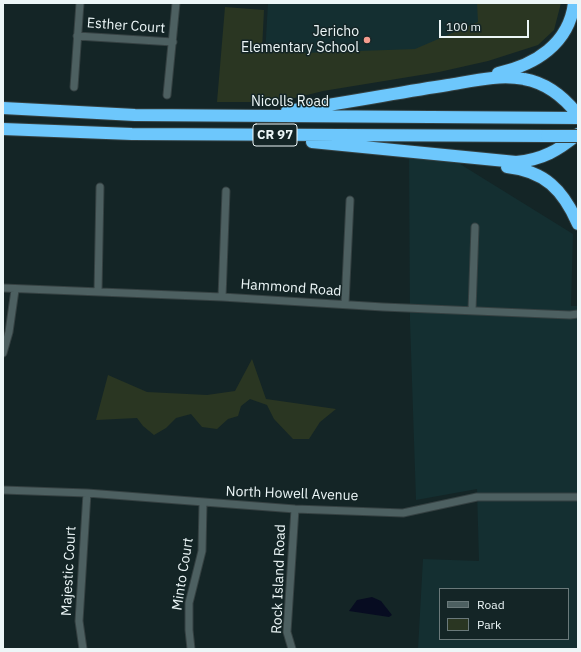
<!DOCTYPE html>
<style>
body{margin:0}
#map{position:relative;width:581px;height:652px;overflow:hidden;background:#142526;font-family:"IBM Plex Sans",sans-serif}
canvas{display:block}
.frame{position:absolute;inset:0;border:4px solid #ecf6f7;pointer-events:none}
.legend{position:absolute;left:439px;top:588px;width:130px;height:52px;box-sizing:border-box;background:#142526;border:1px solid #6a797a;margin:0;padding:5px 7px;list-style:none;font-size:12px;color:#ecf6f7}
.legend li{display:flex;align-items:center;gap:8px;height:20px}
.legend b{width:20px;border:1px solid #6a797a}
.scale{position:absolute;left:439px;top:20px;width:90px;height:18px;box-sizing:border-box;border:2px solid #ecf6f7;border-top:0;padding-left:5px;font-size:12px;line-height:14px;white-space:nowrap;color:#ecf6f7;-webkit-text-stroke:3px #142526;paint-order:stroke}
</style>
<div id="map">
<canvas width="581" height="652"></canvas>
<div class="frame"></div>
<ul class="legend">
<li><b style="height:5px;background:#4d6061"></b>Road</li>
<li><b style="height:11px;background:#2a3622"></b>Park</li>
</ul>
<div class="scale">100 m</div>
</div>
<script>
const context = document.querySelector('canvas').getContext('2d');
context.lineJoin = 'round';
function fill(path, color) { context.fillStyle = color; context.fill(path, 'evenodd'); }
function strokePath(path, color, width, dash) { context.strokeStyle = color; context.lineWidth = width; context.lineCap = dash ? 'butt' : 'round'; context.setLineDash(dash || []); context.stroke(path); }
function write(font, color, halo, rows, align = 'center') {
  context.font = font + ' "IBM Plex Sans",sans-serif'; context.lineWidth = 3; context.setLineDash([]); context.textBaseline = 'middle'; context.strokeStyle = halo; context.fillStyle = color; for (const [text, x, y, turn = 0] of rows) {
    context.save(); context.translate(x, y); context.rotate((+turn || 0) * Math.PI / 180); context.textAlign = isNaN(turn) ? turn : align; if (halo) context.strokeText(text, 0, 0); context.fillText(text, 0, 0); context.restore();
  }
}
fill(new Path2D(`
 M268 3H495L497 26 433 57 265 55Z
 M409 154 460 164 573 234 571 306H578V649H418L423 559 479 561 477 489 416 500 410 321ZM440 589H568V639H440Z`), '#142f31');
fill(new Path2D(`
 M477 3H561L554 30 538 45 488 61 439 72 323 91 279 102H217L225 7 264 10 262 50 303 53 415 49 478 22Z
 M252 359 266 399 336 409 320 422 309 439H293L274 419 267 405 250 399 241 406 238 416 228 419 217 429 202 427 191 414 176 418 166 428 154 435 143 426 137 418 96 420 108 375 147 392 207 395 235 391Z`), '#2a3622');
fill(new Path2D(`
 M372 597 381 601 392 615 389 617 349 611 357 600Z`), '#070c21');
const street = new Path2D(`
 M77 36 173 42
 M74 87 80 3
 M167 95 176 3
 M3 288 222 297 383 307 570 315 578 314
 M98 292 100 187
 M222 297 226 191
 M345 304 350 200
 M472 310 475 227
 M3 353 9 332 15 290
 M3 490 87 493 295 509 403 513 477 497H578
 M83 649 79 621 87 493
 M191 649 189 630V603L202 551 203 503
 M292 649 287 632 295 509`);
const highway = new Path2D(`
 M498 73C535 65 569 44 574 3
 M3 108 135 115 578 118
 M287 111C341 104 395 93 448 85 472 81 500 74 524 79 547 83 564 97 578 115
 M3 129 132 134 547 136
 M312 142 516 162C542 160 559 150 578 134
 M507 167C545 171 563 190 578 224`);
strokePath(street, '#354142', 9);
strokePath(highway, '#354142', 14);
strokePath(street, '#4d6061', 7);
strokePath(highway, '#6dc7fc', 12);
const highwayBridge = new Path2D(`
 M547 136H578`);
strokePath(highwayBridge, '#354142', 14, []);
strokePath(highwayBridge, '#6dc7fc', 12);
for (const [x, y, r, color] of [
 [367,40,4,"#f59d8e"]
]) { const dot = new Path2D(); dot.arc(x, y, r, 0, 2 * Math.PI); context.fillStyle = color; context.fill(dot); strokePath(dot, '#142526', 1.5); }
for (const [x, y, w] of [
 [275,135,44]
]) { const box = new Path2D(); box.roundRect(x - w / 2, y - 11, w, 22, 3); context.fillStyle = '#142526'; context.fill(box); strokePath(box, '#ecf6f7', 1); }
write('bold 13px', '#ecf6f7', null, [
 ["CR 97",275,135]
]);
write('14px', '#ecf6f7', '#142526', [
 ["Esther Court",126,26,4],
 ["Nicolls Road",290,102],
 ["Hammond Road",291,288,4],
 ["North Howell Avenue",292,494,2],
 ["Majestic Court",69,571,-87],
 ["Minto Court",183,574,-81],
 ["Rock Island Road",279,579,-88]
]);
write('14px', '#ecf6f7', '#142526', [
 ["Jericho",359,32],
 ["Elementary School",359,48]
], 'right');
</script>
